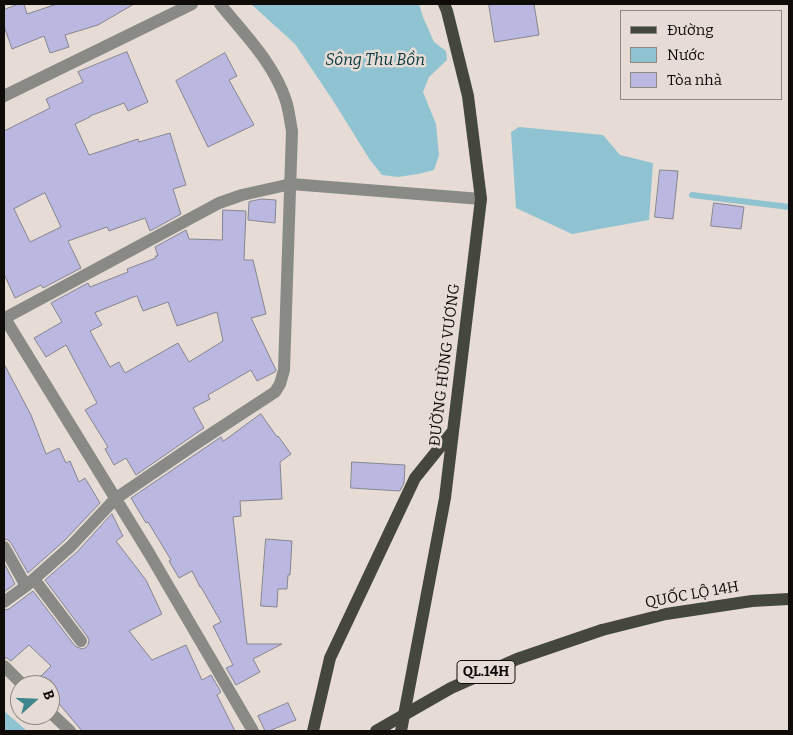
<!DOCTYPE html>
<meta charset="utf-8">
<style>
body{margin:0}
#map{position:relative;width:793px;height:735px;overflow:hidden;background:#e6dcd5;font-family:Bitter,serif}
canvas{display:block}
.frame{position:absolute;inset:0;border:5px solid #0e0b09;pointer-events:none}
.legend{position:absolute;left:620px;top:10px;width:162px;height:90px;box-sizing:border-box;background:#e6dcd5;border:1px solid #908883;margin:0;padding:6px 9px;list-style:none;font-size:15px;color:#0e0b09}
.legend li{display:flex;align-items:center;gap:10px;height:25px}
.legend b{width:25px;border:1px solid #908883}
.north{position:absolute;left:10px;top:675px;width:50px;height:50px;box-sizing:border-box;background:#e6dcd5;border:1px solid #908883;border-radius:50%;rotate:70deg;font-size:14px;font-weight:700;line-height:20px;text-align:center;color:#0e0b09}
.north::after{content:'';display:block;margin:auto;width:18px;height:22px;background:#3f868f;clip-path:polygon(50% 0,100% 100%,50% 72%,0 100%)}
</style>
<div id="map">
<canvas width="793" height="735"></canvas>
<div class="frame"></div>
<ul class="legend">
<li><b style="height:6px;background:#45473f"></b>Đường</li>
<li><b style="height:14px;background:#90c3d1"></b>Nước</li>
<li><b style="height:14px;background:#bab7e0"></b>Tòa nhà</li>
</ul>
<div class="north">B</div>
</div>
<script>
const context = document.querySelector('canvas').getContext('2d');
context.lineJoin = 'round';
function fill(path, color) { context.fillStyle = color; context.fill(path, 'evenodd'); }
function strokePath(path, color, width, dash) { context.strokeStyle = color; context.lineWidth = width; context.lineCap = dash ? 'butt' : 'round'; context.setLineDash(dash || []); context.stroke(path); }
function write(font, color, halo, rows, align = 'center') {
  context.font = font + ' Bitter,serif'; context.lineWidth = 5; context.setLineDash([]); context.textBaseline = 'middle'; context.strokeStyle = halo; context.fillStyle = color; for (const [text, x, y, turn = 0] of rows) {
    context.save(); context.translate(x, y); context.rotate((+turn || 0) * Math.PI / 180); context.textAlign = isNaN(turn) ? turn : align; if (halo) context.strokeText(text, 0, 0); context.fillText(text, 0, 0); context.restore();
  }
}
fill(new Path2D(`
 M251 4H419L423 17 434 42 446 51 447 60 429 77 423 92 436 124 439 155 434 170 418 174 398 177 382 175 370 160 332 99 295 44Z
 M519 127 603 135 620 155 653 163 649 220 572 234 516 208 511 132Z
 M4 711 27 731H4Z`), '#90c3d1');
strokePath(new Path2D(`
 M692 195 789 207`), '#90c3d1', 6);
const building = new Path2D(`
 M19 4H24L27 14 57 4H134L98 25 65 35 69 47 50 53 44 36 12 49 4 26V10Z
 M489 4H534L539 35 495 42Z
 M127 52 148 102 128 111 124 103 90 116V117L75 124 89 155 138 139 139 142 170 133 186 185 173 189 181 214 150 231 145 218 109 231 107 227 68 241 81 268 43 288 41 285 15 298 4 274V131L50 108 46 99 83 82 78 72ZM45 193 61 227 30 242 14 209Z
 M225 53 237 76 229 80 254 125 208 147 176 81Z
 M660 170 678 171 673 219 655 217Z
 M262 199 276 200 275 223 248 220 249 202Z
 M714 203 744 207 741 229 711 226Z
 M223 210 246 211 244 260H253L266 314 251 318 276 370 275 372 257 381 251 370 208 395 210 399 193 408 204 428 136 475 126 458 114 465 105 449 108 447 85 410 97 403 66 345 46 357 34 338 62 322 51 303 88 283 90 287 128 272 127 269 156 258 155 256H158L155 247 186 230 189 239 222 240ZM137 296 143 311 168 302 177 326 217 312 223 341 189 362 178 343 125 373 119 362 110 367 90 331 102 325 95 313Z
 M4 364 31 415 46 454 59 448 66 463 70 461 79 482 85 478 100 503 65 540 28 573 11 543 8 540 4 539Z
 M261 414 277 437 278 436 291 454 280 462 282 499 240 501 241 516 233 517 247 644H282L253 659 260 672 236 685 226 668 233 665 213 626 221 622 201 587H200L192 571 179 578 169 561 171 560 148 522 146 523 131 498 221 437 223 441Z
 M352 462 405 465 404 483 400 491 351 488Z
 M112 514 123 536 116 541 146 580 162 614 129 631 152 660 186 645 202 680 211 675 221 692 217 695 235 731H82L50 693V685H43L38 679 51 666 29 645 11 661 7 658H4V610L9 609 33 591 75 646 82 649 85 648 88 645 89 640 87 636 45 580 77 552Z
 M266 539 292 541 290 575H288L287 589H278L277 607 261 606Z
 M4 563 15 584 4 592Z
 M288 703 296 720 269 731H265L258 716Z`);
fill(building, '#bab7e0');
strokePath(building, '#86858f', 1);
strokePath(new Path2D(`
 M4 96 192 4
 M4 317 149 553 253 731
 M5 318 219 203 242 195 291 184 481 199
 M4 547 26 586
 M34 579 81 641
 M4 602 26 586 71 546 115 499 194 445 275 392 280 384 284 370 292 131C290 121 289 110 286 101 274 63 244 34 220 4
 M4 666 23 685
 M50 712 70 731`), '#898a86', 12);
strokePath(new Path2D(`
 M602 630 666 614 752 601 789 599
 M313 731 330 658 415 478 453 431
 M401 731 445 498 481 199 468 96 447 11 444 4`), '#45473f', 12);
strokePath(new Path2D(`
 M376 731 451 688 517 659 602 630`), '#45473f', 12);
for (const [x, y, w] of [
 [486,672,58]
]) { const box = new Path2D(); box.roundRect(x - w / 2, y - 11.5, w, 23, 4); context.fillStyle = '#e6dcd5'; context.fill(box); strokePath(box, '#0e0b09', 1); }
write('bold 14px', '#0e0b09', null, [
 ["QL.14H",486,672]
]);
write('15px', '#0e0b09', '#e6dcd5', [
 ["ĐƯỜNG HÙNG VƯƠNG",445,365,-83],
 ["QUỐC LỘ 14H",692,595,-10]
]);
write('italic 16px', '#063842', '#e6dcd5', [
 ["Sông Thu Bồn",375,61]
]);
</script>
